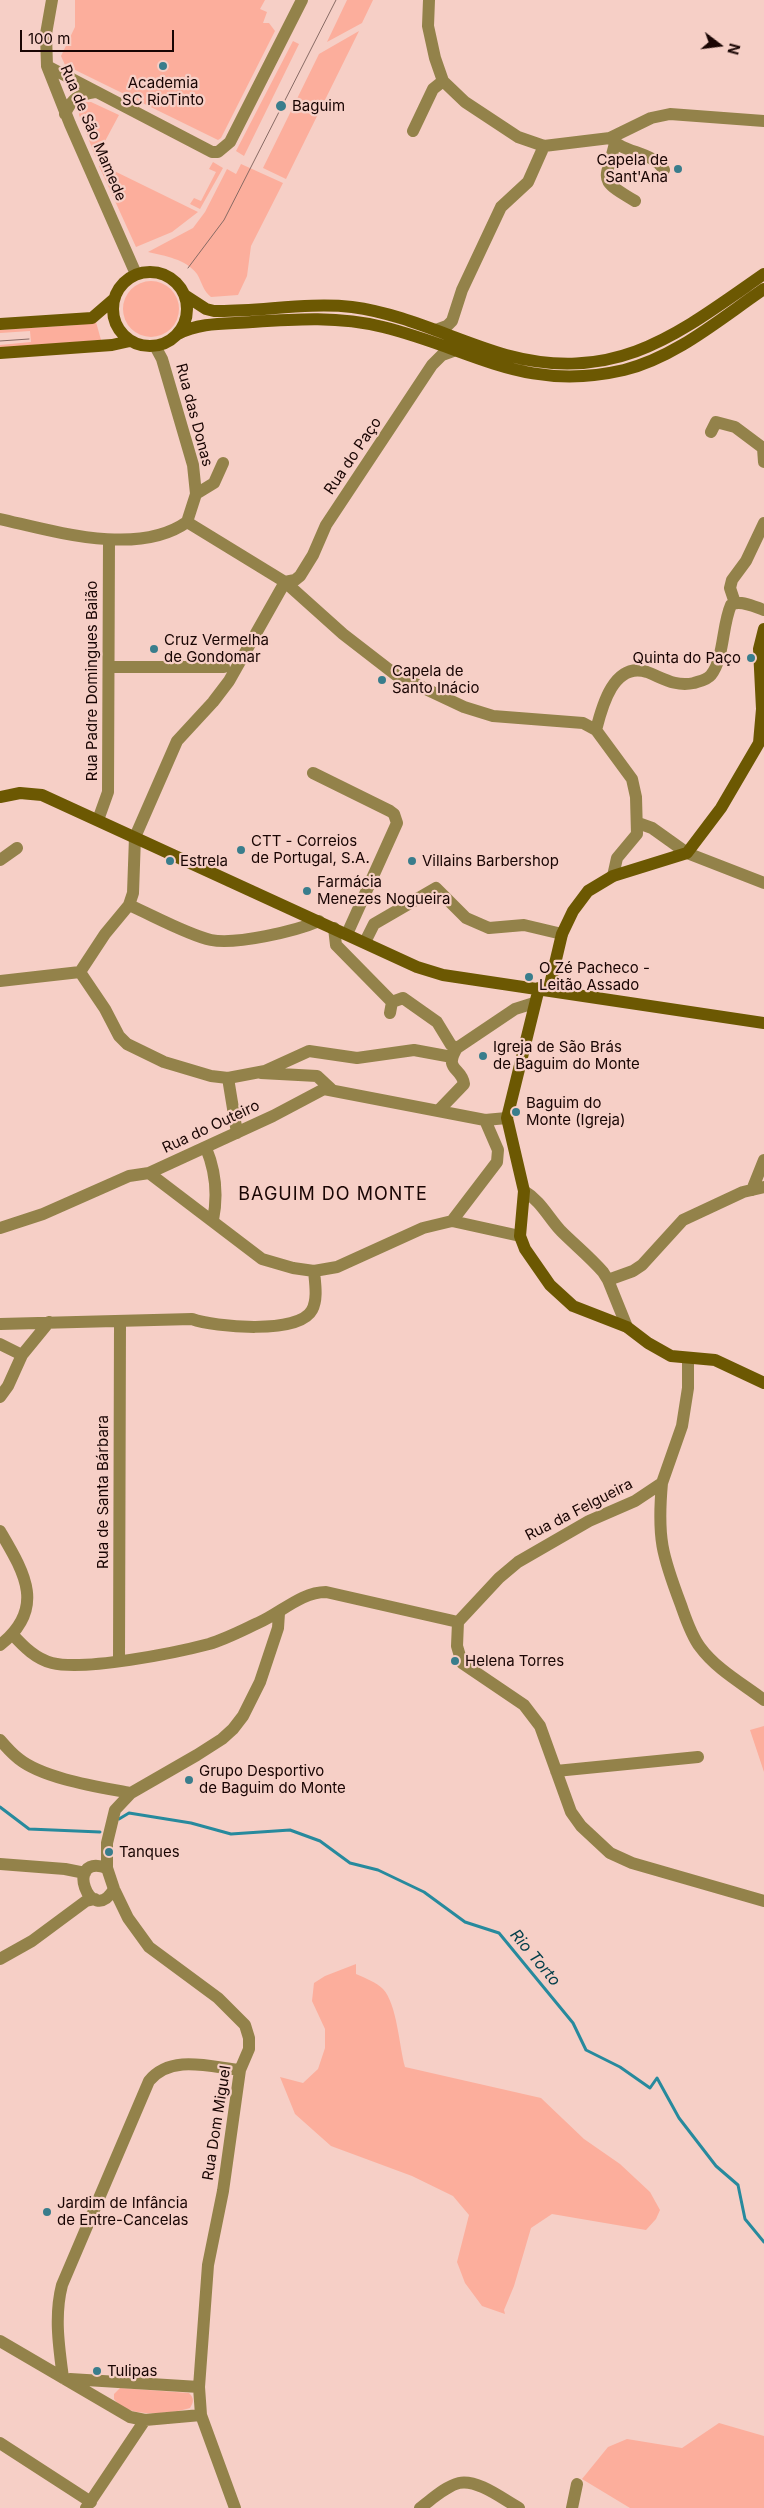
<!DOCTYPE html>
<meta charset="utf-8">
<style>
body{margin:0}
#map{position:relative;width:764px;height:2508px;overflow:hidden;background:#f6cfc6;font-family:Inter,sans-serif}
canvas{display:block}
.north{position:absolute;left:694px;top:20px;width:50px;height:50px;-webkit-text-stroke:4px #f6cfc6;paint-order:stroke;rotate:105deg;font-size:14px;font-weight:700;line-height:20px;text-align:center;color:#190503}
.north::after{content:'';display:block;margin:auto;width:18px;height:22px;background:#190503;clip-path:polygon(50% 0,100% 100%,50% 72%,0 100%)}
.scale{position:absolute;left:20px;top:30px;width:154px;height:22px;box-sizing:border-box;border:2px solid #190503;border-top:0;padding-left:6px;font-size:15px;line-height:18px;white-space:nowrap;color:#190503;-webkit-text-stroke:4px #f6cfc6;paint-order:stroke}
</style>
<div id="map">
<canvas width="764" height="2508"></canvas>
<div class="north">N</div>
<div class="scale">100 m</div>
</div>
<script>
const context = document.querySelector('canvas').getContext('2d');
context.lineJoin = 'round';
function fill(path, color) { context.fillStyle = color; context.fill(path, 'evenodd'); }
function strokePath(path, color, width, dash) { context.strokeStyle = color; context.lineWidth = width; context.lineCap = dash ? 'butt' : 'round'; context.setLineDash(dash || []); context.stroke(path); }
function write(font, color, halo, rows, align = 'center') {
  context.font = font + ' Inter,sans-serif'; context.lineWidth = 4.5; context.setLineDash([]); context.textBaseline = 'middle'; context.strokeStyle = halo; context.fillStyle = color; for (const [text, x, y, turn = 0] of rows) {
    context.save(); context.translate(x, y); context.rotate((+turn || 0) * Math.PI / 180); context.textAlign = isNaN(turn) ? turn : align; if (halo) context.strokeText(text, 0, 0); context.fillText(text, 0, 0); context.restore();
  }
}
fill(new Path2D(`
 M75 0H265L260 9 267 12 263 23H269L275 31 221 138 218 140 65 65 61 56 75 27Z
 M347 0H373L362 23 327 42Z
 M359 31 286 179 263 168 319 54Z
 M293 41 299 44 244 156 236 151Z
 M84 102H91L119 115 96 158 79 115V106Z
 M213 162 223 168 200 209 190 204 194 198 201 201 216 172 209 169Z
 M241 164 283 183 251 246 247 276 238 295 211 297C203 291 202 282 197 274 186 259 165 256 148 252L193 228 205 212 227 169 236 174Z
 M102 165 198 212 172 232 136 247 99 166Z
 M123 309a28 28 0 1 1 56 0a28 28 0 1 1-56 0Z
 M96 322 101 340 0 348V345L31 342 30 331 0 333V330L77 325Z
 M764 1726V1772L750 1730Z
 M356 1964V1974C365 1978 376 1982 383 1989 397 2004 399 2045 405 2067L541 2098 584 2139 620 2164 650 2192 660 2210 656 2219 646 2230 552 2214 531 2228 514 2286 504 2310 505 2314 482 2306 465 2283 457 2262 469 2215 453 2196 412 2176 331 2146 295 2114 280 2077 303 2083 318 2069 325 2048V2029L312 2001 314 1983 325 1976Z
 M120 2388 189 2393C194 2398 194 2402 190 2408 170 2414 128 2419 114 2399V2394Z
 M719 2423 764 2436V2508H630L582 2479 608 2447 627 2439 682 2448Z`), '#fcae9c');
strokePath(new Path2D(`
 M0 1807 29 1829 100 1832
 M119 1819 129 1813 191 1823 231 1834 290 1830 320 1841 350 1863 378 1870 424 1892 465 1922 499 1933 573 2023 586 2050 620 2067 650 2088 657 2078 679 2118 716 2166 738 2185 745 2219 764 2242`), '#278a9d', 3);
strokePath(new Path2D(`
 M52 0 46 34 47 66 70 124 136 274
 M429 0 428 26 435 58 443 81 465 102 518 137 544 146 610 138 651 118 670 114 764 121
 M47 66 212 152H218L230 142 302 0
 M65 114C72 98 78 95 95 92
 M413 131 433 89 443 81
 M610 138C625 154 652 151 664 170
 M615 143C606 182 596 178 635 201
 M436 330 447 326 452 321 462 290 501 207 528 182 544 146
 M155 346 162 359 193 465 196 494 187 522
 M711 432 716 422 735 427 763 448 764 462
 M196 494 214 483 223 463
 M0 519C54 531 138 557 187 522L285 582 343 634 396 675 464 707 493 716 583 723 596 730 632 779 636 797 637 834 617 858 613 876
 M735 603 730 588 732 580 746 561 764 523
 M109 667H224
 M596 730C602 706 614 661 647 672 663 678 675 687 694 683 700 681 707 680 711 675 724 659 722 625 731 605 740 599 755 607 764 610
 M313 773 390 811 394 814 397 823 347 934
 M98 820 108 792 109 540
 M638 823 652 828 687 853 764 883
 M0 860 17 848
 M129 905C152 915 188 935 211 940 236 945 296 931 319 921
 M334 928 336 945 392 1002 390 1013
 M365 942 374 924 436 888 466 918 489 928 524 925 562 934
 M80 972 105 934 129 905 133 893 135 837 177 741 213 702 229 681 285 582 295 580 300 576 313 555 326 525 432 365 442 355 453 351
 M0 981 80 972 105 1009 119 1036 127 1044 164 1062 211 1076 228 1078 265 1071 309 1051 357 1058 414 1050 452 1057
 M392 1002 403 998 437 1022 451 1045 457 1048
 M261 1073 317 1076 331 1089
 M228 1078 237 1133
 M439 1110 464 1084C462 1067 443 1071 457 1048L515 1009 534 1003
 M206 1148C216 1172 218 1195 213 1220
 M149 1173 262 1259 293 1268 314 1271 337 1267 423 1228 452 1221 520 1236
 M752 1190 764 1160
 M524 1191C541 1201 548 1217 561 1231 575 1245 590 1257 603 1272L608 1280 627 1327
 M452 1221 497 1162 498 1150 485 1120
 M0 1228 43 1214 129 1176 149 1173 273 1116 324 1089 485 1120 507 1118
 M608 1280 633 1271 642 1265 683 1220 743 1192 764 1187
 M0 1324 192 1319C214 1327 299 1335 312 1310 318 1299 315 1283 314 1271
 M0 1344 22 1355
 M688 1358V1388L682 1426 662 1483 635 1501 589 1521 518 1562 499 1578 458 1622 457 1646 462 1663 524 1705 540 1726 571 1812 581 1826 610 1853 632 1863 764 1901
 M0 1397 8 1386 22 1355 49 1322
 M662 1483C657 1538 662 1555 681 1605 686 1619 691 1635 700 1647 716 1669 743 1684 764 1700
 M0 1531C24 1572 47 1608 0 1645
 M13 1635C24 1647 36 1659 52 1663 85 1671 175 1653 209 1644 226 1639 243 1630 258 1623 281 1613 301 1592 326 1592L458 1622
 M119 1661 120 1322
 M0 1740C6 1747 12 1754 19 1759 44 1779 100 1787 131 1793
 M556 1771 698 1757
 M0 1864 65 1869 85 1873
 M107 1868C63 1852 90 1929 114 1889
 M0 1959 32 1941 86 1901 95 1899
 M0 2341 130 2417 145 2420 201 2415
 M63 2378C59 2347 54 2316 62 2285L149 2081C171 2054 210 2067 240 2070
 M70 2379 199 2387
 M0 2443 91 2502
 M86 2508 145 2420
 M235 2508 201 2415 199 2387 208 2265 223 2191 240 2070 249 2049V2038L245 2025 218 1998 149 1947 128 1918 114 1889 107 1868V1843L115 1810 131 1793 197 1755 222 1739 233 1729 243 1716 260 1682 278 1628 279 1613
 M420 2508C431 2500 446 2486 459 2483 478 2479 504 2500 519 2508
 M572 2508 577 2484`), '#93824a', 12);
strokePath(new Path2D(`
 M113 309a37 37 0 1 1 74 0a37 37 0 1 1-74 0Z
 M186 296 206 309 214 311C260 312 306 302 352 307 406 314 454 340 506 355 617 385 679 333 764 274
 M0 324 92 318 114 299
 M178 334C200 322 227 324 252 322 296 319 339 316 383 327 473 349 524 393 624 370 676 357 720 319 764 289
 M0 353 112 345 130 341
 M0 797 20 793 42 795 417 967 443 975 764 1023
 M539 988 507 1118 524 1191 520 1236 525 1249 550 1285 573 1306 627 1327 648 1343 671 1356 715 1360 764 1383
 M549 989 562 934 573 911 588 891 613 876 687 853 721 808 759 743 762 709 759 649 764 629`), '#6c5802', 12);
strokePath(new Path2D(`
 M188 268 224 220 336 0
 M0 341 29 339`), '#876a64', 1);
for (const [x, y, r, color] of [
 [163,66,5,"#397d8c"],
 [281,106,6,"#397d8c"],
 [678,169,5,"#397d8c"],
 [154,649,5,"#397d8c"],
 [751,658,5,"#397d8c"],
 [382,680,5,"#397d8c"],
 [241,850,5,"#397d8c"],
 [170,861,5,"#397d8c"],
 [412,861,5,"#397d8c"],
 [307,891,5,"#397d8c"],
 [529,977,5,"#397d8c"],
 [483,1056,5,"#397d8c"],
 [516,1112,5,"#397d8c"],
 [455,1661,5,"#397d8c"],
 [189,1780,5,"#397d8c"],
 [109,1852,5,"#397d8c"],
 [47,2212,5,"#397d8c"],
 [97,2371,5,"#397d8c"]
]) { const dot = new Path2D(); dot.arc(x, y, r, 0, 2 * Math.PI); context.fillStyle = color; context.fill(dot); strokePath(dot, '#f6cfc6', 2); }
write('15px', '#190503', '#f6cfc6', [
 ["Academia",163,83,"center"],
 ["SC RioTinto",163,100,"center"],
 ["Baguim",292,106],
 ["Capela de",668,160,"right"],
 ["Sant'Ana",668,177,"right"],
 ["Cruz Vermelha",164,640],
 ["de Gondomar",164,657],
 ["Quinta do Paço",741,658,"right"],
 ["Capela de",392,671],
 ["Santo Inácio",392,688],
 ["CTT - Correios",251,841],
 ["de Portugal, S.A.",251,858],
 ["Estrela",180,861],
 ["Villains Barbershop",422,861],
 ["Farmácia",317,882],
 ["Menezes Nogueira",317,899],
 ["O Zé Pacheco -",539,968],
 ["Leitão Assado",539,985],
 ["Igreja de São Brás",493,1047],
 ["de Baguim do Monte",493,1064],
 ["Baguim do",526,1103],
 ["Monte (Igreja)",526,1120],
 ["Helena Torres",465,1661],
 ["Grupo Desportivo",199,1771],
 ["de Baguim do Monte",199,1788],
 ["Tanques",119,1852],
 ["Jardim de Infância",57,2203],
 ["de Entre-Cancelas",57,2220],
 ["Tulipas",107,2371]
], 'left');
write('15px', '#190503', '#f6cfc6', [
 ["Rua de São Mamede",93,133,67],
 ["Rua das Donas",194,415,75],
 ["Rua do Paço",353,456,-56],
 ["Rua Padre Domingues Baião",92,681,-90],
 ["Rua do Outeiro",211,1127,-25],
 ["Rua de Santa Bárbara",103,1492,-90],
 ["Rua da Felgueira",579,1510,-27],
 ["Rua Dom Miguel",217,2123,-81]
]);
write('italic 16px', '#023e49', '#f6cfc6', [
 ["Rio Torto",535,1958,50]
]);
context.letterSpacing = '1px';
write('18px', '#190503', '#f6cfc6', [
 ["BAGUIM DO MONTE",333,1195]
]);
context.letterSpacing = '0px';
</script>
